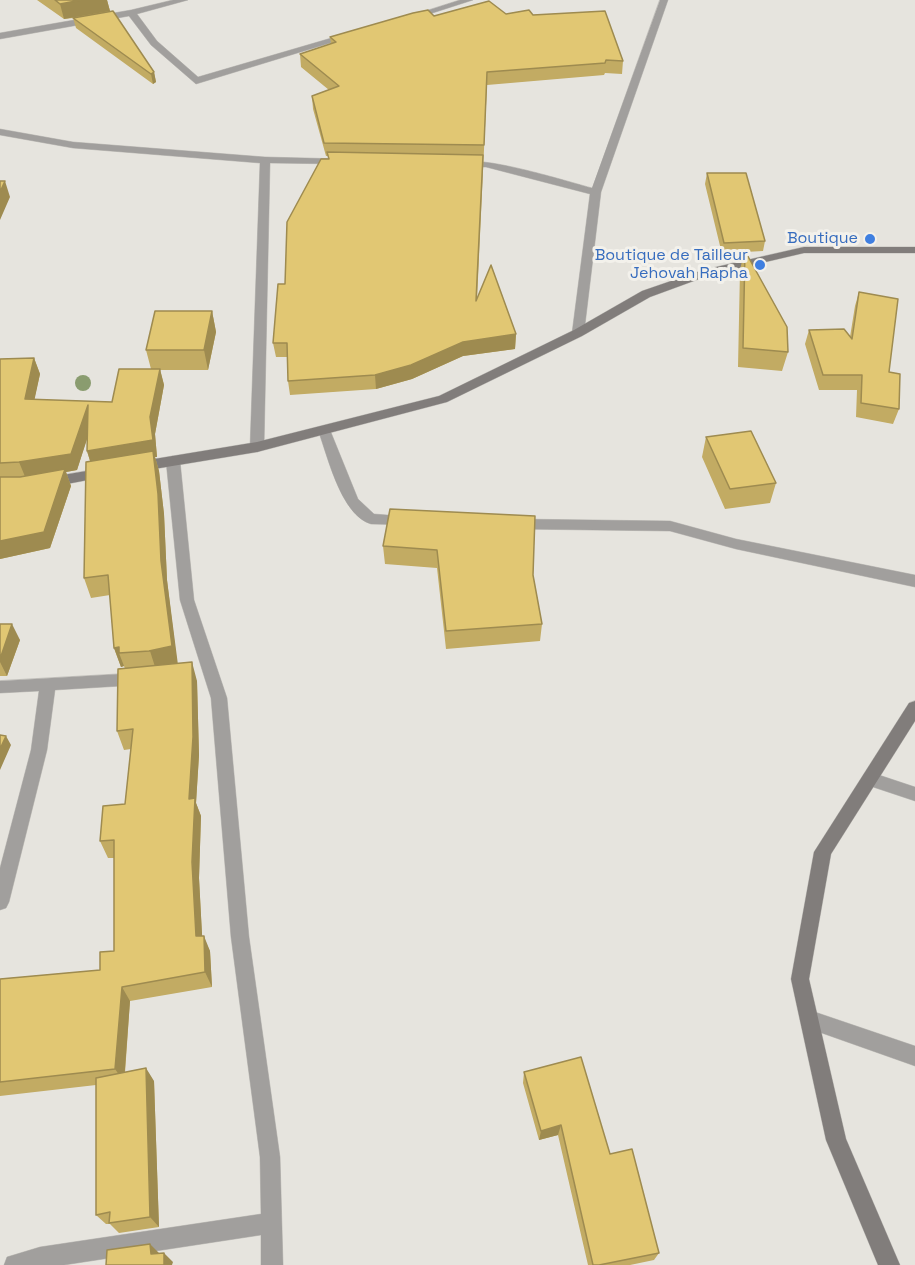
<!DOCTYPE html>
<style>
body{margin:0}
canvas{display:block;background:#e6e4de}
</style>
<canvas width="915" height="1265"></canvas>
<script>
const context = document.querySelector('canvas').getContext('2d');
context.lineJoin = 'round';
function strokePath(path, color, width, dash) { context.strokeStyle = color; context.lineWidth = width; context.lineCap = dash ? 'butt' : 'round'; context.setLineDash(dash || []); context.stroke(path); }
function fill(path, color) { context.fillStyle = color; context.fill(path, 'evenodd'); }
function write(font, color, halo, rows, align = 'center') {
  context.font = font + ' "Space Grotesk",sans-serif'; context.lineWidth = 6; context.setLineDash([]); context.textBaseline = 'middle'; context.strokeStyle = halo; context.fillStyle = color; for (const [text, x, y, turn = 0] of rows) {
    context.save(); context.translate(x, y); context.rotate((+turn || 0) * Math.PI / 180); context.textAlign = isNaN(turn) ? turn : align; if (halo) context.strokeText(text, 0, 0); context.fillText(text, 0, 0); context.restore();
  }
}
const lane = new Path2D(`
 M173 456 180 461 194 600 227 698 249 937 280 1157 283 1265H261V1235L64 1265H4L7 1257 40 1247 261 1214 260 1157 231 937 211 698 180 600 166 461Z
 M138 673 143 675 146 679 143 683 138 685 55 690 47 750 9 902 6 908 0 910V868L31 750 39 691 0 693V681Z`);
const street = new Path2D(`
 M173 0H188L137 14 157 41 198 77 345 34 353 36 196 84 151 45 129 16 0 39V33L131 10Z
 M460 0H473L414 19 407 17Z
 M660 0H668L601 192 584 333 578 337 572 333 590 194 486 167H464L459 164C474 152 569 182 592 188Z
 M0 129 73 142 265 157 345 159V163L341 164 270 163 264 447 262 450 257 452 250 447 260 163 73 148 0 135Z
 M324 426 330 430 358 499 374 514 413 517 415 521 413 525 371 524C341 515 328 457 318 430Z
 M516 519 670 521 736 539 915 575V587L736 549 670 531 516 529 509 524Z
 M870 772 915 787V801L864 784 862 779 864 774Z
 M809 1010 915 1046V1066L802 1026 800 1019 802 1012Z`);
const secondary = new Path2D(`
 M804 247H915V253H804L710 275 650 297 582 336 447 402 257 452 136 472 129 467 136 462 257 442 439 396 574 330 642 291 703 270Z
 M104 468 109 470 111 473 109 476 51 487 44 482 51 477Z
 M915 701V721L831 854 809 979 846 1139 900 1265H878L826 1140 791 979 814 852 909 703Z`);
strokePath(lane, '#c4c2bd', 1);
strokePath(street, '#c4c2bd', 1);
strokePath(secondary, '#c4c2bd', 1);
fill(lane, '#a19f9d');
fill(street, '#a19f9d');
fill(secondary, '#817d7b');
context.fillStyle = '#8a9c6f';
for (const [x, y] of [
 [83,383]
]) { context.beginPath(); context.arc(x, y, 8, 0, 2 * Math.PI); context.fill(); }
fill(new Path2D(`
 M37 0H107L110 11 154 72 156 82 153 84 76 28 73 18 64 19Z
 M506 14 533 15 623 61 622 74 605 73 604 75 487 85 477 300 516 334 515 349 463 356 412 379 376 389 290 395 288 381V357H276L273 343 285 284 328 159V156H326L313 109 312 96 329 90 301 67 300 54 331 44 330 37 434 16Z
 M707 173 765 241 763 251 745 252 788 352 782 371 738 367 740 270 744 252 722 254 705 184Z
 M859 292 889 372 899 409 893 424 856 417 857 390H819L805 344 809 330 850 337 855 306Z
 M212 311 216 332 208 370H160L164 385 155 434 157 457H155L159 471 164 514 167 580 177 663 197 681 199 755 196 803 201 816 199 878 202 936 210 951 212 987 130 1001 125 1073 154 1081 159 1227 119 1233 110 1224H106L96 1215V1085L0 1096V979L100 970 114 951V858H108L100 841 125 804 131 749 124 750 117 731 125 669 124 666 121 667 114 648 110 595 91 598 84 578 90 461 87 451V438L77 470 66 472 71 486 50 548 0 559V359L34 358 40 374 34 400 112 402 151 369 146 350Z
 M706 437 776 483 770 503 725 509 702 457Z
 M535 516 533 575 542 624 540 641 446 649 437 568 385 564 383 546Z
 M0 624 20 640 7 676H0Z
 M524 1072 610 1154 659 1253 654 1260 630 1265H588L558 1135 539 1140 523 1083Z`), '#c2ab63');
fill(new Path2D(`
 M81 0H107L110 11 64 19 60 4Z
 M154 72 156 82 153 84 151 74Z
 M5 181 10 197 0 220V192Z
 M212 311 216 332 208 370 204 350Z
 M516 334 515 349 463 356 412 379 376 389 375 375 463 342Z
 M34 358 40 374 31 416 25 399Z
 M160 369 164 385 155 434 157 457H155L159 471 164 514 167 580 178 665 156 670 87 451Z
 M88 405 93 421 77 470 66 472 71 486 50 548 0 559V541L26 479 19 462Z
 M12 624 20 640 7 676 0 662V659Z
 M119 647V653L124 666 121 667 114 648Z
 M192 662 197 681 199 755 196 803 201 816 199 878 203 952 196 936 189 799Z
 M6 736 11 745 0 770V749Z
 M204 936 210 951 212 987 205 972Z
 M122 987 130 1001 124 1082 115 1069Z
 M146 1068 154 1081 159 1227 150 1217Z
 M561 1125 558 1135 539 1140 541 1131Z
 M150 1244 159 1253 160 1263 151 1254Z
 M164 1253 173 1262 172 1265H164Z`), '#9e8b50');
const building = new Path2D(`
 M55 0H81L60 4Z
 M489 1 506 14 529 10 533 15 605 11 623 61 606 60 605 63 487 72 484 145 324 143 312 96 339 86 300 54 336 42 330 37 413 13 428 10 434 16Z
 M113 11 154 72 151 74 73 18Z
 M327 152 483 155 476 301 491 265 516 334 463 342 411 365 375 375 288 381 287 343H273L278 284H285L287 222 321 159H329Z
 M707 173H746L765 241 724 243Z
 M0 181H5L0 192Z
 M745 251 787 327 788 352 743 348Z
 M859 292 898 299 889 372 900 374 899 409 861 403 862 375H823L809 330 844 329 852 339Z
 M155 311H212L204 350H146Z
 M34 358 25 399 112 402 119 369H160L150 417 153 440 87 451 88 405 71 454 19 462 0 463V359Z
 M751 431 776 483 730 489 706 437Z
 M153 451 158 494 161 561 172 646 149 651 119 653V647L114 648 108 575 84 578 86 462Z
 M65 469 44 532 0 541V477H20Z
 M390 509 535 516 533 575 542 624 446 631 437 550 383 546Z
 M0 624H12L0 659Z
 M192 662 193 737 189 799 195 798 192 862 196 936H204L205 972 122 987 115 1069 0 1082V979L100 970V952L114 951V840L100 841 103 806 125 804 133 729 117 731 118 669Z
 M0 735 6 736 0 749Z
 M581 1057 610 1154 632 1149 659 1253 599 1265H593L561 1125 541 1131 524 1072Z
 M146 1068 150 1217 109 1223 110 1212 96 1215V1078Z
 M150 1244 151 1254 164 1253V1265H106L107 1250Z`);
fill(building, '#e1c773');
strokePath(building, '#9e8b50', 1.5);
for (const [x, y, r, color] of [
 [870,239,6,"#3f7fe0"],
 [760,265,6,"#3f7fe0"]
]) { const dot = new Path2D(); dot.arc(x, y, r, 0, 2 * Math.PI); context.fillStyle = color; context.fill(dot); strokePath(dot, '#f3f1eb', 2); }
write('16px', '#366cbe', '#f3f1eb', [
 ["Boutique",858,239],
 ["Boutique de Tailleur",748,256],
 ["Jehovah Rapha",748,274]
], 'right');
</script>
